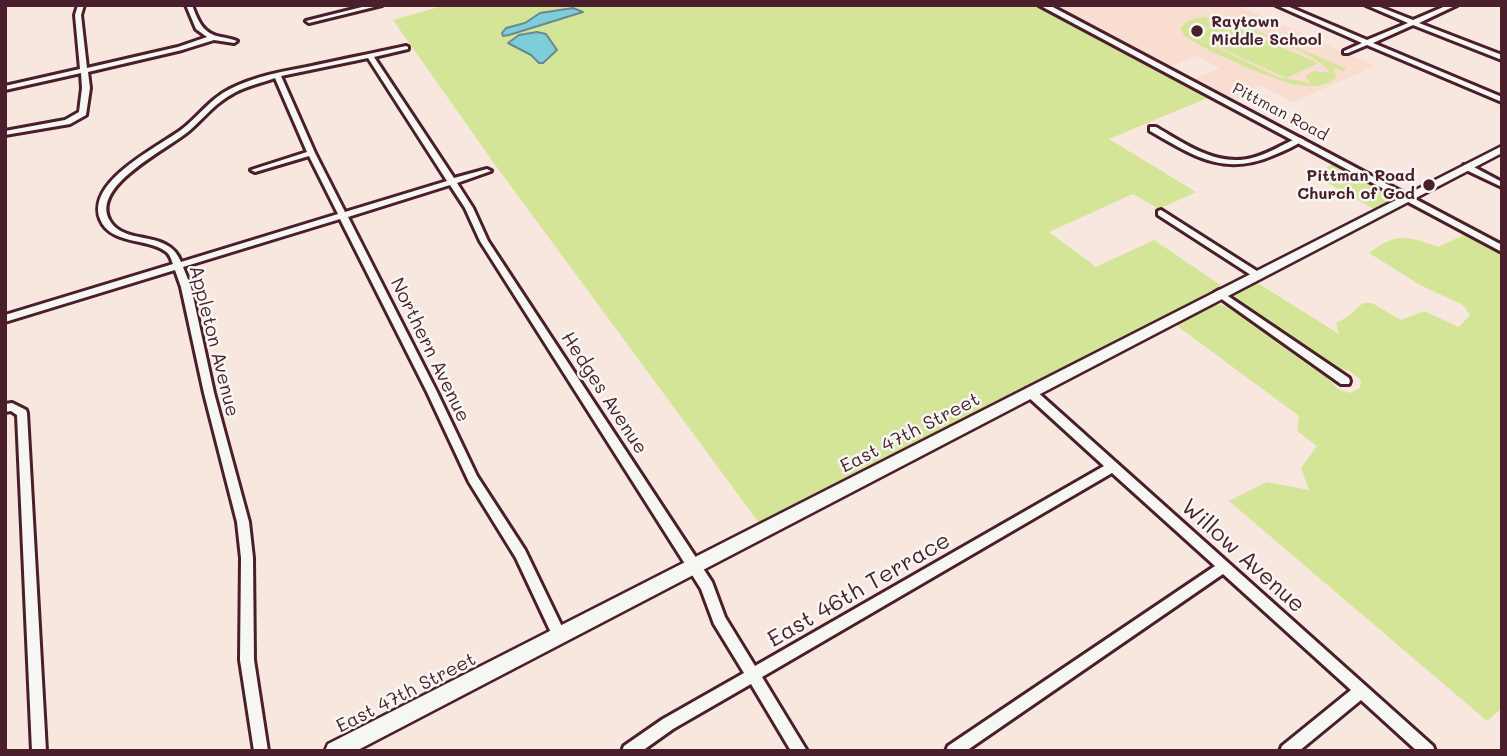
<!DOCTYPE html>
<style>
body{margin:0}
#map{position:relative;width:1507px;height:756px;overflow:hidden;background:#f8e7de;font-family:Mali,sans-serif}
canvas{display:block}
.frame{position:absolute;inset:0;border:7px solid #4a1f2b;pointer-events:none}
</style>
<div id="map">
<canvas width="1507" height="756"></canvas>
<div class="frame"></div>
</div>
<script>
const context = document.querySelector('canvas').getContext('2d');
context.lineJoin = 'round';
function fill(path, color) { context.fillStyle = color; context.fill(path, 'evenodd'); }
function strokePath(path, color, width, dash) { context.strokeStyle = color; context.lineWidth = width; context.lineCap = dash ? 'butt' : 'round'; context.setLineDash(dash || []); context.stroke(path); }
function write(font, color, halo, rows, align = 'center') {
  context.font = font + ' Mali,sans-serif'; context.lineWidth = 5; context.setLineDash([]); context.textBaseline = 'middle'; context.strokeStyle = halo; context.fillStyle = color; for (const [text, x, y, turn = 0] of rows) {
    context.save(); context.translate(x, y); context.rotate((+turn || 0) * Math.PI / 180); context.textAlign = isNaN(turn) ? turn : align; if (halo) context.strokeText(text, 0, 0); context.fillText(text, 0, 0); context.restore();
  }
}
fill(new Path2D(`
 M1050 5H1238L1375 66 1293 102 1261 86 1227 101 1189 81 1220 68 1197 56 1166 68 1162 63Z`), '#f9ddd0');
fill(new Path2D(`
 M446 5H1036L1210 97 1109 139 1196 192 1159 209 1133 194 1049 232 1096 267 1154 240 1222 286 759 523 496 166 393 20Z
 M1215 13 1347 69 1343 71 1334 67 1336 78C1324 88 1308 87 1293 84 1276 81 1199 48 1187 37 1182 34 1183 33 1181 28 1189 16 1204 17 1217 18L1211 14ZM1207 20C1228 20 1323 54 1330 73L1314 71 1305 76 1311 83 1278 77 1190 35 1188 28 1202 30 1211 26Z
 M1224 22 1225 23 1318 63 1287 78 1193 36Z
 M1336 163 1393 194 1395 198 1374 209 1312 174Z
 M1466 234 1502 253V708L1487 721 1229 501 1267 482 1309 490 1301 468 1317 446 1297 431 1299 416 1176 325 1216 304 1226 306 1323 373 1338 389 1350 393 1360 388 1361 380 1349 371 1336 368 1236 300 1234 294 1256 282 1339 334 1336 323 1349 316 1363 303H1372L1401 320 1424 311 1459 327 1470 315 1463 305 1420 285 1369 253C1397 232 1407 236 1438 247Z`), '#d4e598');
const water = new Path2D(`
 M573 8 583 12 509 35 503 36 502 33 506 28 525 23 540 13Z
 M537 32 546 34 557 50 543 63H539L531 55 508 43 519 35Z`);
fill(water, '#7eceda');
strokePath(water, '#698894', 2);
const minor = new Path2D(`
 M78 5H84L81 15 87 68 178 47 207 37 196 29 186 5H192C198 21 203 34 221 37 227 38 232 39 237 41L234 43 214 40 182 50 88 72 90 88 86 115 70 124 5 135V131L65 120 79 112 82 88 81 73 5 90V86L80 69 75 15Z
 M370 5H382L309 23 306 21Z
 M1276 5H1285L1367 40 1408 23 1366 5H1375L1413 20 1448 5H1457L1419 23 1502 55V60L1413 25 1373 43 1502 97V102L1367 45 1348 53H1344V51L1362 43Z
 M406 46 408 47V49L374 57 454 178 487 169 491 171 457 183 473 208 488 241 712 582 725 617 755 666 1104 466 1026 395 1025 392 1026 389H1034L1433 746 1435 751H1417L1361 700 1299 751H1280L1282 746 1351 690 1223 574 966 751H946L948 746 1215 566 1112 473 762 677 807 751H791L751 684 673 729 642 751H622L624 746 663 719 744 673 714 624 701 589 480 241 465 208 450 185 348 217 437 392 477 476 525 550 566 635 564 639 559 641 554 639 516 558 469 482 427 392 340 219 183 267 191 287 214 393 249 522 253 558 254 660 268 751H254L240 660 241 558 237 522 204 393 181 287 175 270 5 322V315L173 264C171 259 170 254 165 251 148 238 110 245 100 219 86 182 156 148 181 130 198 117 210 99 230 89 255 76 285 71 312 66 343 59 375 53 406 46ZM368 58 447 181 345 212 315 153 281 76ZM275 78 307 152 251 170 255 172 309 156 338 214 181 262C169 229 125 246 110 221 89 186 168 149 189 131 204 118 216 102 234 93 246 86 262 83 275 78Z
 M1150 127H1156C1185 144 1217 167 1252 158 1268 154 1282 145 1297 138H1300L1304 140C1295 146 1284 151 1274 155 1224 177 1194 156 1150 131Z
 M1464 165H1470L1502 182V187L1464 169Z
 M1161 210 1260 273 1262 275 1260 277H1254L1158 215V211Z
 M1219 290 1349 378 1350 381 1349 384H1341L1216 295 1214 293Z
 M12 403 26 410 27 413 46 751H32L17 415 11 411 5 412V404Z`);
const tertiary = new Path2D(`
 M1039 5H1049L1502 245V252Z`);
const secondary = new Path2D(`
 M1502 146V153L356 751H325L328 744Z`);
strokePath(minor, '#4a1f2b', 6);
strokePath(tertiary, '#4a1f2b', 6);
strokePath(secondary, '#4a1f2b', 5);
fill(minor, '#f6f6f2');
fill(tertiary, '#f6f6f2');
fill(secondary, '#f6f6f2');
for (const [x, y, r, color] of [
 [1197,31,7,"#4a1f2b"],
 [1429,185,7,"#4a1f2b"]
]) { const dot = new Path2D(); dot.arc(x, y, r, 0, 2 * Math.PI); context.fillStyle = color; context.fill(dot); strokePath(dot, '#f6f6f2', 2.5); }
write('bold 16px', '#4a1f2b', '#f6f6f2', [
 ["Raytown",1211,22],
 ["Middle School",1211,40],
 ["Pittman Road",1415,176,"right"],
 ["Church of God",1415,194,"right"]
], 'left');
write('16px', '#4a1f2b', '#f6f6f2', [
 ["Pittman Road",1280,112,28]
]);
write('19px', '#4a1f2b', '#f6f6f2', [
 ["Appleton Avenue",214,341,76],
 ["Northern Avenue",430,350,64],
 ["Hedges Avenue",604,393,57],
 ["East 47th Street",910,433,-27],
 ["East 47th Street",406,693,-27]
]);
write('23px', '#4a1f2b', '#f6f6f2', [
 ["Willow Avenue",1243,556,42],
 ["East 46th Terrace",859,590,-30]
]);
</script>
